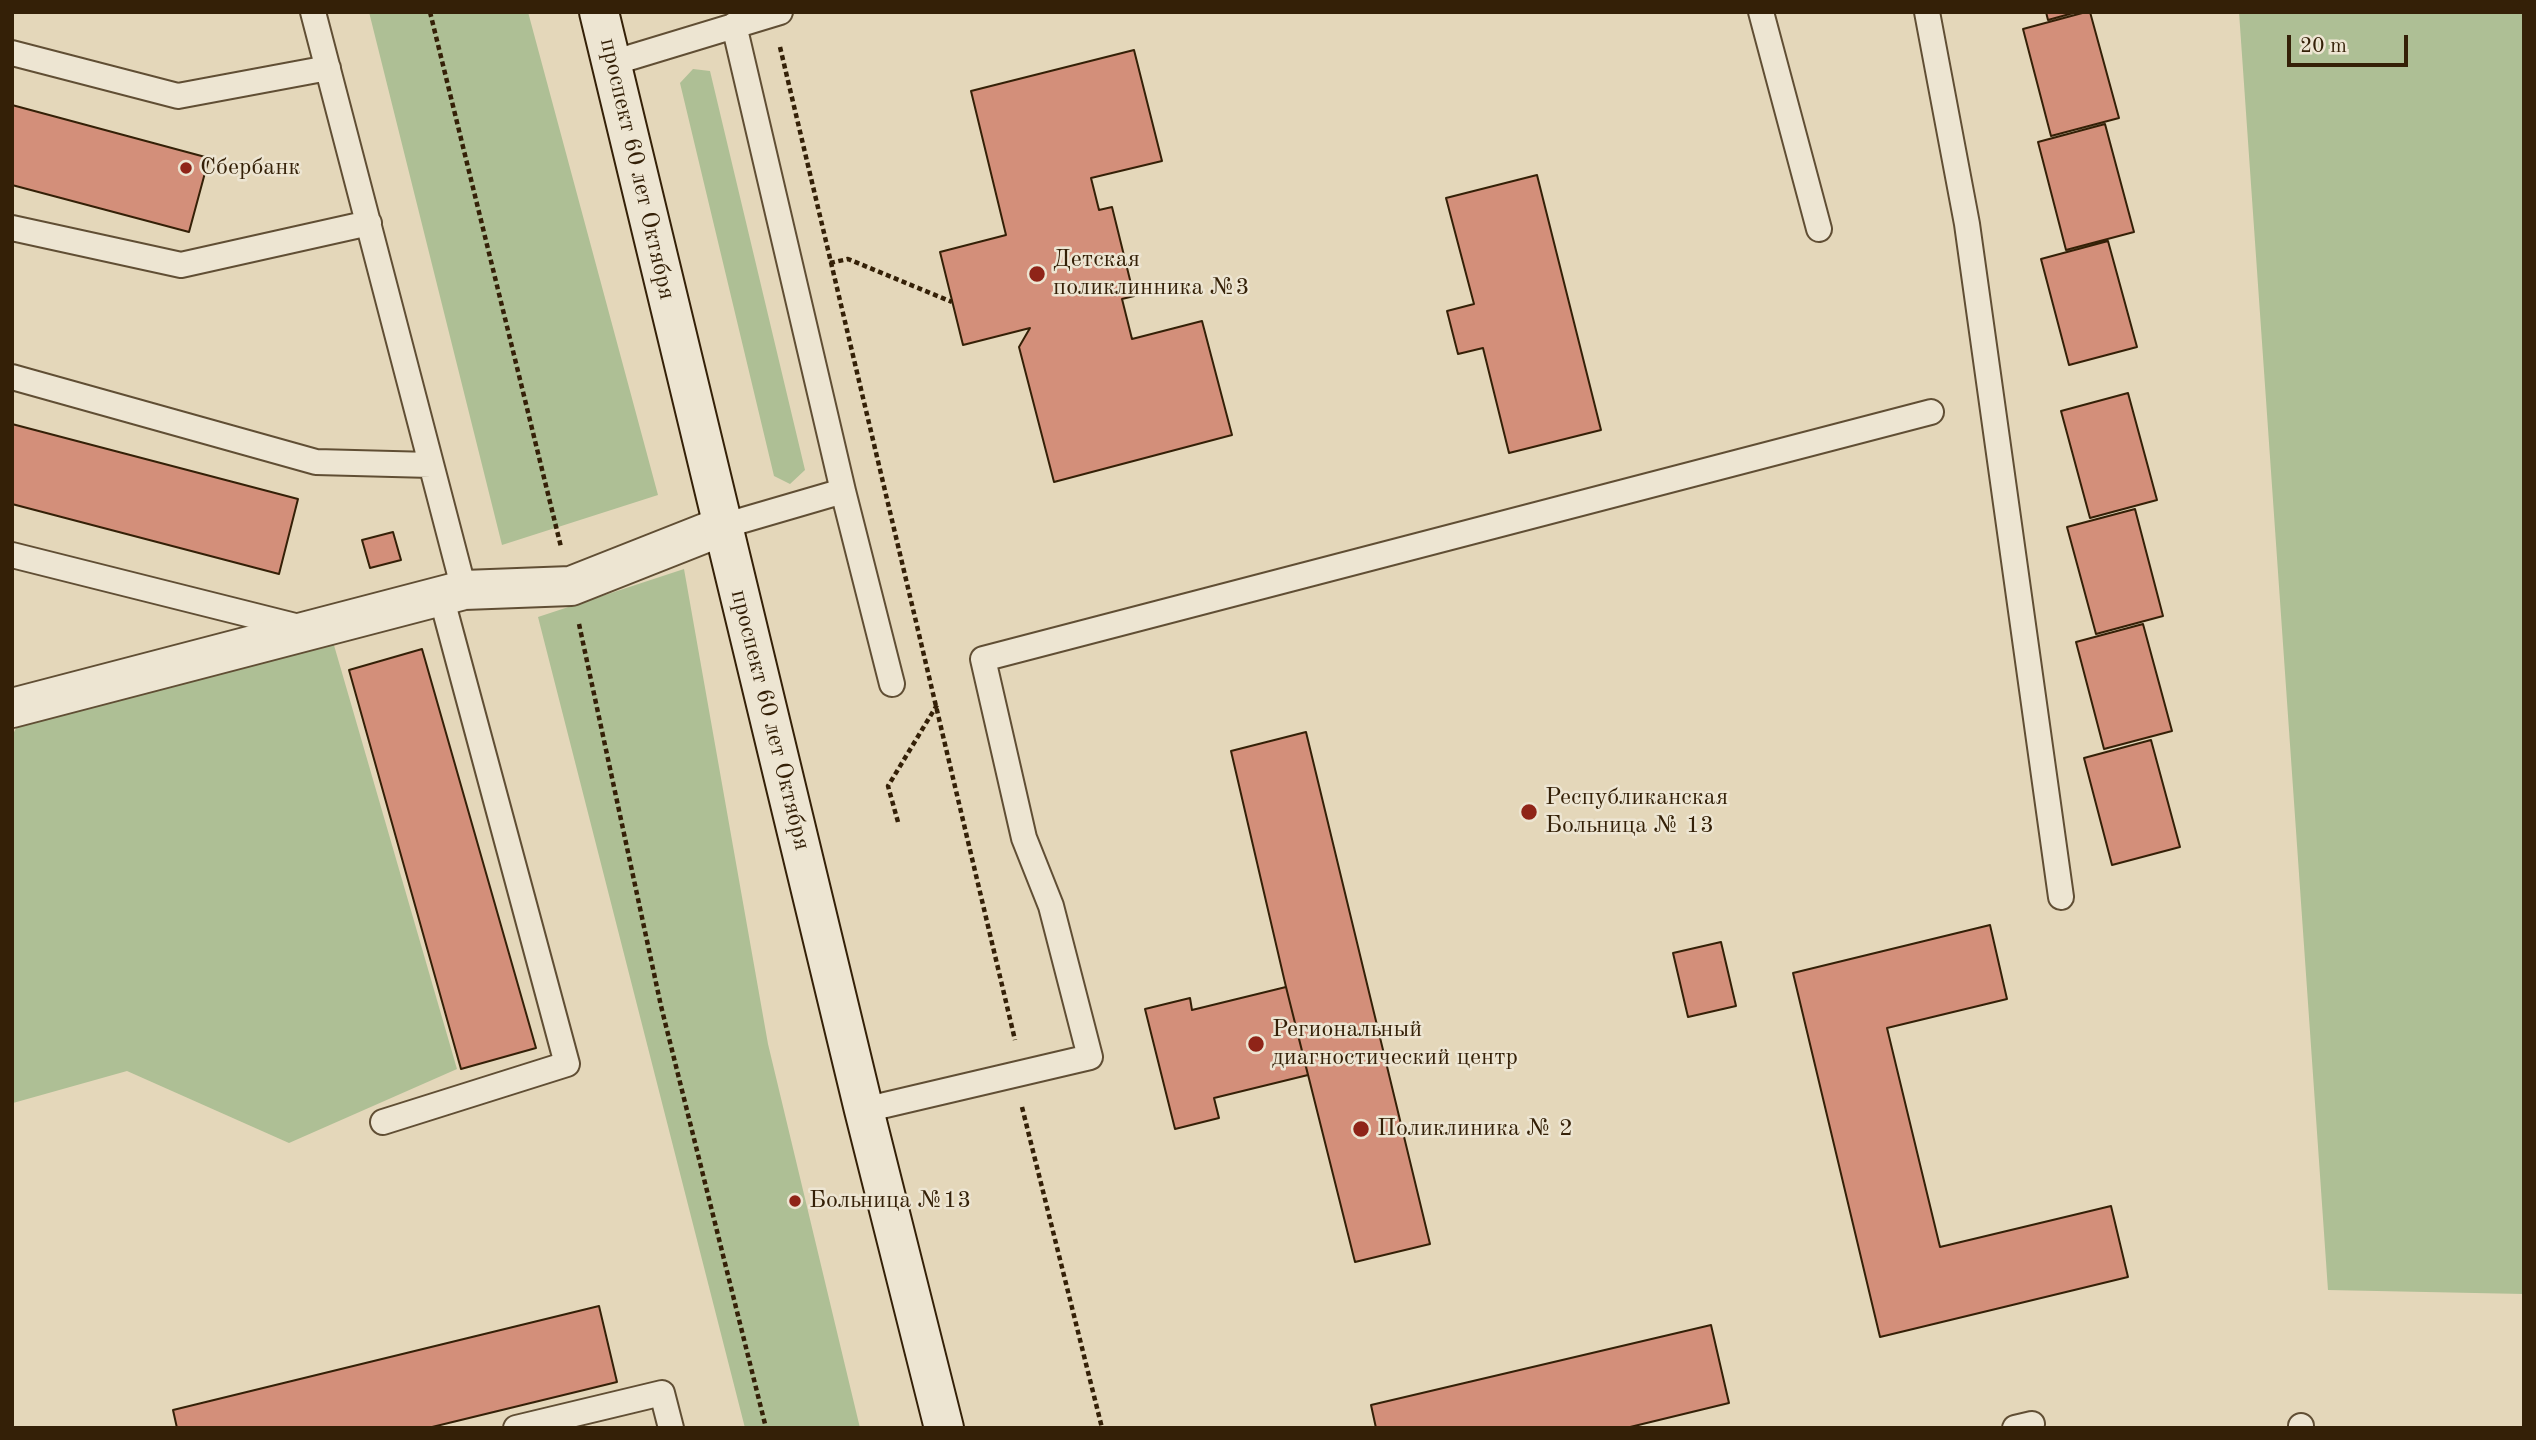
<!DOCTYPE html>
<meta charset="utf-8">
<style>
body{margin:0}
#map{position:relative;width:2536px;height:1440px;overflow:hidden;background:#e4d7ba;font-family:"Old Standard TT",serif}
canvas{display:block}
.frame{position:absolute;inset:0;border:14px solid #342007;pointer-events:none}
.scale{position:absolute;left:2287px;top:35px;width:121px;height:32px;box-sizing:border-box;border:4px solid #342007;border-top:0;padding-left:9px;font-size:21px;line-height:24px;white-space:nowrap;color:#342007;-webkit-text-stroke:5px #ede5d2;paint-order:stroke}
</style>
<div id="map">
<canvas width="2536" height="1440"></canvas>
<div class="frame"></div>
<div class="scale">20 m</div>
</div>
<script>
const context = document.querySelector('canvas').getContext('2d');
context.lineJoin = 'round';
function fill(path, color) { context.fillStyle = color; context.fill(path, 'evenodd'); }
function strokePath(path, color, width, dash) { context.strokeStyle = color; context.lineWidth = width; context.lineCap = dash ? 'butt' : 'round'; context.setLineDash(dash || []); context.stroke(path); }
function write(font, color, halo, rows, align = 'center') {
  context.font = font + ' "Old Standard TT",serif'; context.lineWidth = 5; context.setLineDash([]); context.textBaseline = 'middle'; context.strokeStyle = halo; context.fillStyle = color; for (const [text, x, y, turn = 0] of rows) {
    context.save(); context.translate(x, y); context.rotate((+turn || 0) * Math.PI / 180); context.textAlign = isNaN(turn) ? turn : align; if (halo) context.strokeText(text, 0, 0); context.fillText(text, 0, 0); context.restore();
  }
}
fill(new Path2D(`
 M369 12H528L658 495 502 545Z
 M2239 12H2524V1294L2328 1290Z
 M693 69 710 71 805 470 790 484 774 476 680 83Z
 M684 569 768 1044 860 1428H745L538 617Z
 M329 628 457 1069 289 1143 127 1071 13 1103 12 736 26 709Z`), '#aebf95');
const building = new Path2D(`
 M2046 12H2077L2048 20Z
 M2086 12H2090L2119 118 2051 136 2023 29Z
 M1134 50 1162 161 1091 178 1099 210 1112 207 1134 296 1122 299 1132 339 1202 321 1232 435 1054 482 1019 347 1030 328 963 345 940 252 1006 235 971 91Z
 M12 105 209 158 189 232 12 185Z
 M2105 124 2134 232 2066 250 2038 142Z
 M1537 175 1601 430 1509 453 1483 348 1458 354 1447 311 1474 304 1446 198Z
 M2108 241 2137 347 2069 365 2041 259Z
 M2128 393 2157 500 2090 518 2061 411Z
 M12 424 298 499 279 574 12 504Z
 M2135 509 2163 616 2096 634 2067 527Z
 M393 532 401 560 370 568 362 540Z
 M2143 624 2172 731 2104 749 2076 642Z
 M422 649 536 1048 461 1069 349 670Z
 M1306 732 1430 1244 1355 1262 1286 987 1231 751Z
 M2151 740 2180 847 2112 865 2084 758Z
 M1990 925 2007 999 1887 1028 1940 1247 2111 1206 2128 1277 1880 1337 1793 973Z
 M1721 942 1736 1006 1688 1017 1673 953Z
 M1286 987 1308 1075 1214 1098 1219 1118 1175 1129 1145 1009 1190 998 1192 1010Z
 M599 1306 617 1382 428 1428H177L173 1410Z
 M1711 1325 1729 1403 1626 1428H1376L1371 1405Z`);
fill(building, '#d38f7a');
strokePath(building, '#342007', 2);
const lane = new Path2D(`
 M313 12 464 590
 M1761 12 1819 229
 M1927 12 1967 224 2061 897
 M734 25 843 491 892 684
 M12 53 178 96 328 68
 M612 63 780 12
 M12 228 181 265 369 223
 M12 377 316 462 431 465
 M723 526 843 491
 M12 555 303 628
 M864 1110 1090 1057 1051 906 1024 838 983 659 1931 412
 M383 1122 567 1064 441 596
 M2301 1426V1428
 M516 1428 662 1393 671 1428
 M2015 1428 2032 1424`);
const street = new Path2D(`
 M12 708 464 590 571 586 723 526`);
const secondary = new Path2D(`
 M599 12 864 1110 944 1428`);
strokePath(lane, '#604e34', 28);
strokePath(street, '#604e34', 42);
strokePath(secondary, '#342007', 42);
strokePath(new Path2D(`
 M430 12 561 547
 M780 47 1015 1040
 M830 263 848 259 952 302
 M579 624 661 1006 766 1428
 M898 822 888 786 937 705
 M1022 1107 1102 1428`), '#342007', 4.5, [5, 3.5]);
strokePath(lane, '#ede5d2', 24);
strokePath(street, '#ede5d2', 38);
strokePath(secondary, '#ede5d2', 38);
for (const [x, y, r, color] of [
 [186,168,7,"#8f2418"],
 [1037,274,9,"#8f2418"],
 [1529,812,9,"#8f2418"],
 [1256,1044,9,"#8f2418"],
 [1361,1129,9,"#8f2418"],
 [795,1201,7,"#8f2418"]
]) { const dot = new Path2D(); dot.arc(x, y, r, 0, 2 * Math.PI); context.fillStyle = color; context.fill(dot); strokePath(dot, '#ede5d2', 2.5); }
write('24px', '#342007', '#ede5d2', [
 ["Сбербанк",200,168],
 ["Детская",1053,260],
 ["поликлинника №3",1053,288],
 ["Республиканская",1545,798],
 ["Больница № 13",1545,826],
 ["Региональный",1272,1030],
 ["диагностический центр",1272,1058],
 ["Поликлиника № 2",1377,1129],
 ["Больница №13",809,1201]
], 'left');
write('24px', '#342007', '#ede5d2', [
 ["проспект 60 лет Октября",637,169,77],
 ["проспект 60 лет Октября",770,720,76]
]);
</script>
